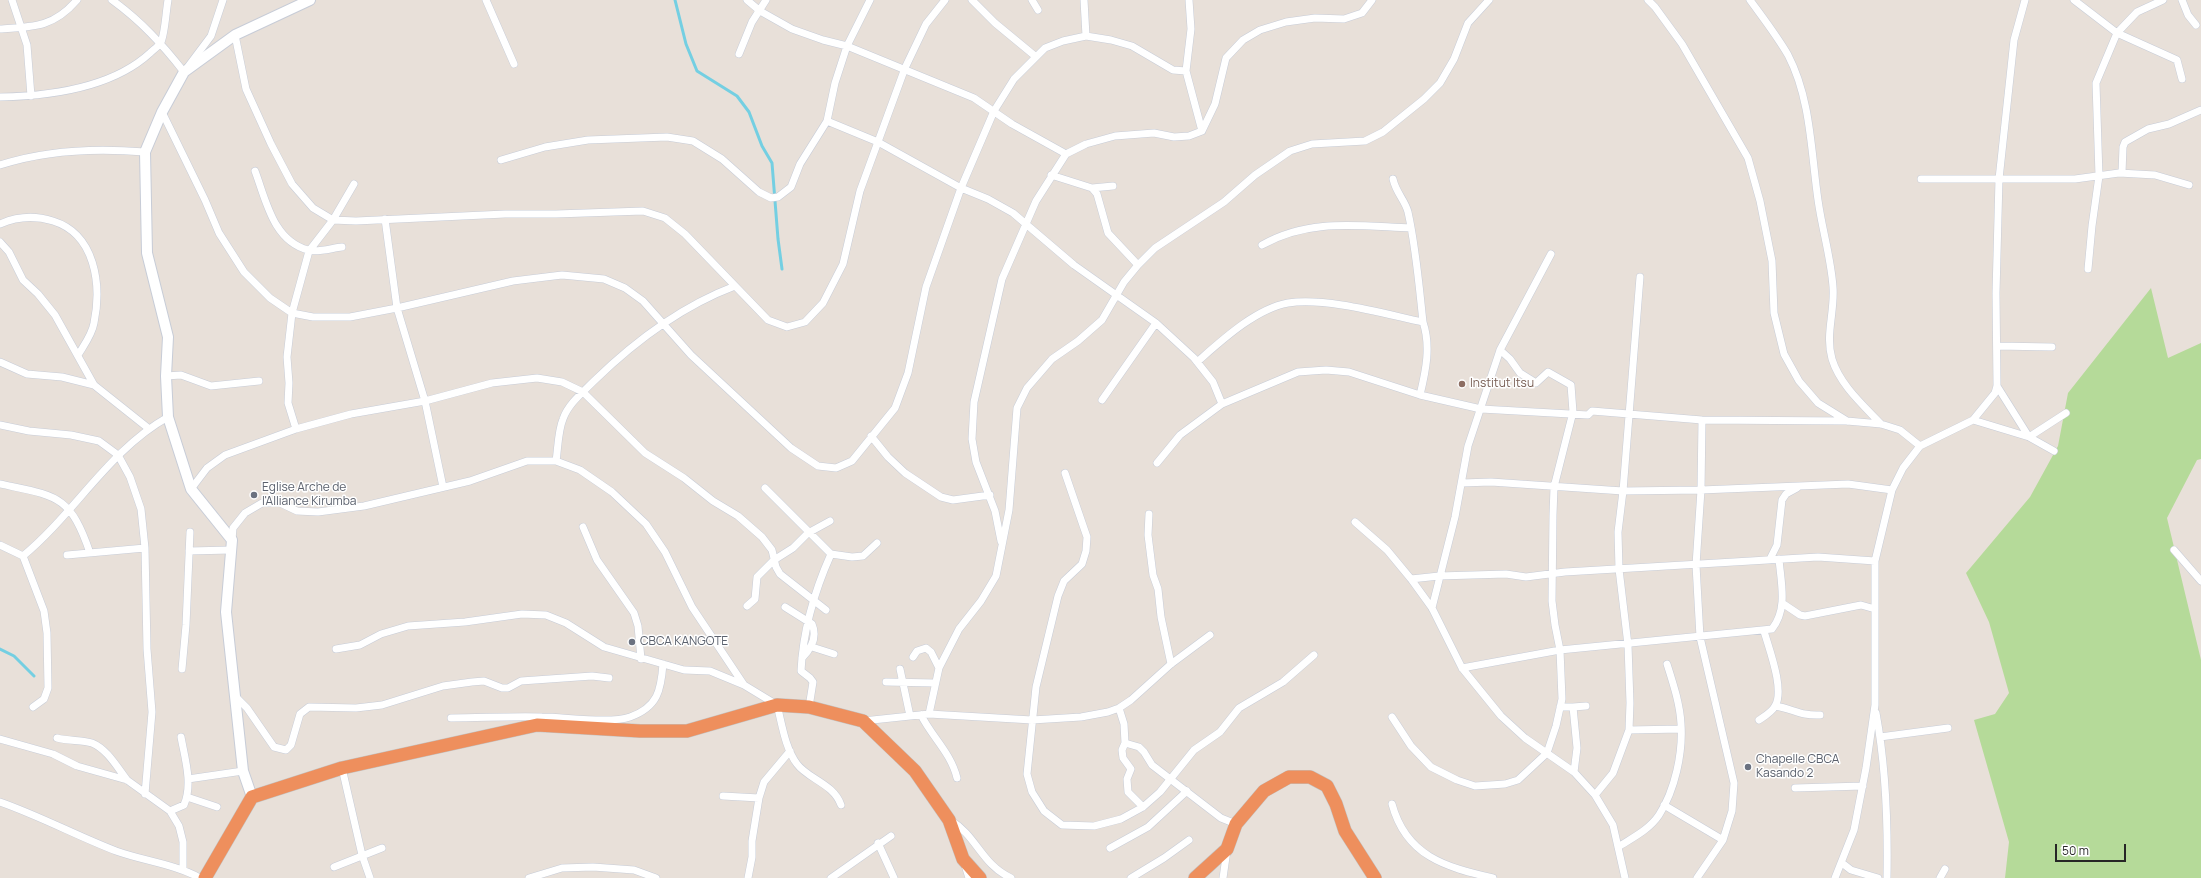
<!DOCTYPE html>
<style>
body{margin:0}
#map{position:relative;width:2201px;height:878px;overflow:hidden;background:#e8e0d9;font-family:Manrope,sans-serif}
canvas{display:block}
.scale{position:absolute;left:2055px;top:844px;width:71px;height:18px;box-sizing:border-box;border:2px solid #262626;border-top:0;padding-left:5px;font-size:12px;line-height:14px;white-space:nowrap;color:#262626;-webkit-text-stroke:3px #fff;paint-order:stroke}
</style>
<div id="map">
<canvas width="2201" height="878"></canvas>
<div class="scale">50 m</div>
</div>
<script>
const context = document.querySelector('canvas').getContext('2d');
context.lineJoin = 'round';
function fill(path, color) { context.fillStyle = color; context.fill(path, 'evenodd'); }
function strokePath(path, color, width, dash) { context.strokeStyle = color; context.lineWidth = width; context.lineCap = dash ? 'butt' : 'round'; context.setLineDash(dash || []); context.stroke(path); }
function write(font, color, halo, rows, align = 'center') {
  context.font = font + ' Manrope,sans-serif'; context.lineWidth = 3; context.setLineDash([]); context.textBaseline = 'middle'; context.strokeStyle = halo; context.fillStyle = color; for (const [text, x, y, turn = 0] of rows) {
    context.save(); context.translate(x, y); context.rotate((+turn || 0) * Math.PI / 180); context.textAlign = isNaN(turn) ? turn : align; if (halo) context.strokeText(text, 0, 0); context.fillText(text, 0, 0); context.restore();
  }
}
fill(new Path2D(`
 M2151 288 2168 358 2201 343V459L2197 460 2167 518 2201 660V878H2005L2009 842 1974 720 1995 714 2009 693 1989 622 1966 573 2030 497 2058 446 2068 393Z`), '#b5da99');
strokePath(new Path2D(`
 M675 0 686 44 697 71 737 96 749 112 762 146 772 163 778 239 782 269
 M0 649 14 656 34 676`), '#74cfe2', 3);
const street = new Path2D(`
 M12 0 27 45 31 96
 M112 0C141 21 162 44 184 72L211 36 223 0
 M486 0 514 64
 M747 0 760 11 792 29 823 40 847 46 974 98 1012 124 1066 154
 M972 0 995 23 1035 56
 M1032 0 1038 10
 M1084 0 1086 36
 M1189 0 1191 29 1186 71 1202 131
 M1648 0 1655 7 1682 44 1748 158 1760 201 1772 261 1774 313 1784 354 1799 381 1818 403 1847 421
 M1750 0C1763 18 1777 36 1788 55 1811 99 1811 152 1818 200 1822 229 1831 258 1833 287 1835 311 1825 335 1832 359 1840 385 1863 405 1881 424
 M2074 0 2117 33 2177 60 2182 79
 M2182 0 2188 15 2196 25
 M0 29C34 27 54 27 77 0
 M235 35 246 89 271 144 292 184 313 208 333 220 356 221 505 214H556L643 211 665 218 685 234 768 320 787 327 805 322 823 303 843 264 860 191 905 68 926 24 945 0
 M739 54 752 22 766 0
 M0 97C49 96 112 88 150 53 153 50 159 46 161 42 165 33 166 11 168 0
 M162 112 205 200 219 233 244 272 270 298 292 313 313 317H350L397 308 513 281 562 275 604 279 625 288 643 301 691 355 791 448 818 466 836 468 852 461 895 408 908 373 926 287 961 188 994 111 1014 79 1045 48 1063 41 1086 36 1111 40 1132 46 1173 70 1186 71
 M827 121 878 142 961 188 988 199 1013 213 1074 265 1156 323 1194 358 1213 382 1222 404
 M501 160 545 147 588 140 667 137 693 141 722 159 759 192 771 198 778 197 791 187 800 164 827 121 835 83 847 46 870 0
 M0 165C46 150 97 148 145 152
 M255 171C266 200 273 241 308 250 317 253 332 248 342 247
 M2122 173 2123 147 2125 142 2148 129 2169 124 2201 110
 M1051 175 1092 188 1097 194 1108 233 1138 265
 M1393 179C1396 193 1405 200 1408 212 1416 248 1419 285 1423 322 1431 346 1426 370 1420 395
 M1921 179H2075L2119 173 2155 175 2189 185
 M1092 188 1113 186
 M385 219 397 308 425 401 443 487
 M0 224C18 216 34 215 53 221 95 234 102 284 94 323 92 335 84 345 78 355
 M0 242 9 252 23 280 38 294 55 315 94 385 148 428
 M1262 245C1309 218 1358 226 1411 228
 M2088 269 2092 226 2099 176 2096 83 2117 33 2137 12 2163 0
 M1997 346 2052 347
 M0 362 27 374 62 377 94 385
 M1197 362C1221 341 1255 309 1288 303 1326 297 1385 314 1423 322
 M166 376 181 375 211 386 259 381
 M1997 386 2029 437 2066 413
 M1102 400 1156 323
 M1973 420 2029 437 2054 451
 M0 425 29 431 71 435 99 441 118 455 130 477 141 509 145 548 147 649 152 712 145 794
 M296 429 288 403 289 383 287 357 292 313 309 251 333 220 354 184
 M871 436 888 457 905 473 941 497 953 500 990 495
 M556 461C558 448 558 431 563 419 568 404 583 392 594 381 634 342 682 306 735 286
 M1157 463 1180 435 1222 404 1298 372 1326 370 1349 372 1420 395 1481 409 1588 415 1592 411 1702 420 1847 421 1881 424 1900 430 1920 446
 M1065 473 1087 537 1086 551 1082 564 1064 581 1058 596 1036 687 1027 774 1032 792 1044 811 1062 825 1094 826 1121 819 1143 807 1160 792 1194 750 1220 732 1239 708 1283 682 1314 655
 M1462 483 1491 482 1623 491 1701 490 1848 484 1892 490
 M0 484C56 496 70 494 90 553
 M765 488 831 554 852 557 863 556 877 543
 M191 489 207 468 225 455 296 429 351 414 425 401 492 383 537 378 562 382 583 392 645 453 684 478 713 501 738 516 762 537 772 550 776 567 780 574 826 610
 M1149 514 1148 535 1153 575 1158 589 1161 617 1171 664
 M1355 522 1387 550 1411 579 1432 608 1462 668 1501 716 1525 738 1574 772 1595 795 1613 825 1625 878
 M583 527 597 560 634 613 638 626 641 659
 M232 540 233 528 245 513 262 503H280L297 511 318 512 364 506 470 481 527 461H556L580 470 612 492 646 524 665 552 692 607 744 685 777 705C782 724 785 748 797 764 808 779 834 784 841 805
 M1001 541 995 511 976 462 972 439 974 402 1002 279 1036 201 1066 154 1086 144 1115 136 1154 133 1174 137 1189 136 1202 131 1215 104 1226 58 1243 40 1260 30 1286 22 1315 18 1344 19 1362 13 1372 0
 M0 545 23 556 44 611 47 633 48 688 44 699 33 707
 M2174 550 2201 581
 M189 551 231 550
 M67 555 145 548
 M23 556C75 513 109 450 168 417
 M1770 559 1777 545 1782 500 1786 494 1797 488
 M1411 579 1439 576 1506 574 1526 577 1565 572 1818 557 1875 561
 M1782 603 1800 615 1805 616 1861 605 1875 609
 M747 606 755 599 757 577 774 560 793 548 808 533 830 521
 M785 607 812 624C818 638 811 649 802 658
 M1432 608 1455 517 1468 446 1500 350 1551 254
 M812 647 834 654
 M336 649 360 645 381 634 408 626 465 622 522 614 546 615 566 623 604 647 684 670 710 671 744 685
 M913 657 917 651 926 648 931 652 939 668
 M1462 668 1560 650 1772 629C1788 609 1781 583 1779 559
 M182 669 186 625 190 532
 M900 669 910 716
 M886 682 935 683
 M235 696 247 708 274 747 286 750 291 745 300 714 309 707 356 708 382 705 443 686 472 682 484 681 502 688H508L521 681 592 676 609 678
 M1775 706C1794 709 1800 716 1820 715
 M809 707 813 682 810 678 801 671C803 630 814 592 831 554
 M1560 707H1573L1577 748 1574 772
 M1573 707 1586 706
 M1119 708 1124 724 1125 743 1122 750 1123 758 1131 769 1127 779 1128 792 1143 807
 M1876 713C1886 767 1888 823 1887 878
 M929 714 939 668 959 629 981 601 996 576 1009 510 1017 408 1027 388 1052 359 1078 341 1102 320 1124 282 1138 265 1155 248 1224 202 1255 175 1290 151 1312 144 1365 141 1383 132 1424 99 1440 83 1454 59 1468 23 1489 0
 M921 715C932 737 951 753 957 778
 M1392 717 1411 746 1431 767 1457 780 1475 786 1505 784 1518 780 1547 753 1556 726 1562 699 1560 650 1555 625 1552 601 1553 515 1554 487 1573 412 1571 385 1548 372 1536 383 1520 373 1510 359 1500 350
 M451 718C481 718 512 716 542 717 565 717 610 724 630 717 658 707 661 690 663 664
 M1759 720C1765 716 1772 712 1775 706 1785 690 1769 649 1764 631
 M863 721 929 714 1032 720 1081 717 1108 712 1119 708 1131 700 1171 664 1210 635
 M1629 730 1681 729
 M1880 737 1948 728
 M57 738C68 741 83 740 92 743 107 749 117 767 127 780
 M0 739 53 754 77 766 127 780 170 811 179 826 183 842V868
 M1125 743 1139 747 1144 752 1152 765 1221 818 1236 824
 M342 768 362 855 370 878
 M188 779 243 771
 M1795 788 1863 786
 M1595 795 1613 773 1629 730 1630 703 1628 645 1619 569 1618 532 1623 491 1640 277
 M723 796 759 798
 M187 797 217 807
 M0 802C40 816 77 836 116 851 144 861 174 864 200 878
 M1392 804C1406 856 1445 867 1493 878
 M1664 805 1723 840
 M170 811 184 805C193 784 185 759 181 737
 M950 820C977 836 981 864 1011 878
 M878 843 894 878
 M1618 847C1632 838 1649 830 1659 815 1675 790 1683 753 1681 724 1680 704 1673 683 1667 664
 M1110 848 1148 827 1187 791
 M1842 863 1851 870 1878 878
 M965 865 969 878
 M334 867 382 848
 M529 878 562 868 593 867 634 870 656 878
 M748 878 752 857V841L759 798 764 782 790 751
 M831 878 891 836
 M1131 878 1164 858 1189 840
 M1223 878 1227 850
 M1697 878 1723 840 1732 811 1734 783 1700 637 1696 565 1701 490 1702 420
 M1835 878 1854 830 1866 768 1875 705V561L1892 490 1903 468 1920 446 1973 420 1995 393 1997 386 1996 293 1999 179 2014 40 2025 0
 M1940 878 1945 869`);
const secondary = new Path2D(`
 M252 797 243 771 226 612 232 540 191 489 168 417 166 376 168 337 147 253 145 152 162 112 184 72 235 35 310 0`);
const highway = new Path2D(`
 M205 878 252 797 342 768 537 725 640 731H687L777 705 809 707 863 721 915 771 949 820 963 859 980 878
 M1195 878 1227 849 1236 824 1264 791 1289 777H1310L1327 786 1336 804 1345 831 1375 878`);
strokePath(street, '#c7ccd7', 8);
strokePath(secondary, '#c7ccd7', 12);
strokePath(highway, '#c2c2c2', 14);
strokePath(street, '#fff', 7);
strokePath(secondary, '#fff', 10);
strokePath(highway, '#ee8f5d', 13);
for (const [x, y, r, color] of [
 [1462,384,4,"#8d6e63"],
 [254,495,4,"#6b7280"],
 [632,642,4,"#6b7280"],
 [1748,767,4,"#6b7280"]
]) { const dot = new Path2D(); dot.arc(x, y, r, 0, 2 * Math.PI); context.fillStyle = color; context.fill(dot); strokePath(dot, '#fff', 1.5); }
write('12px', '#785e54', '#fff', [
 ["Institut Itsu",1470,384]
], 'left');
write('12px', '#5b616d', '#fff', [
 ["Eglise Arche de",262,488],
 ["l'Alliance Kirumba",262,502],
 ["CBCA KANGOTE",640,642],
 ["Chapelle CBCA",1756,760],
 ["Kasando 2",1756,774]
], 'left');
</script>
